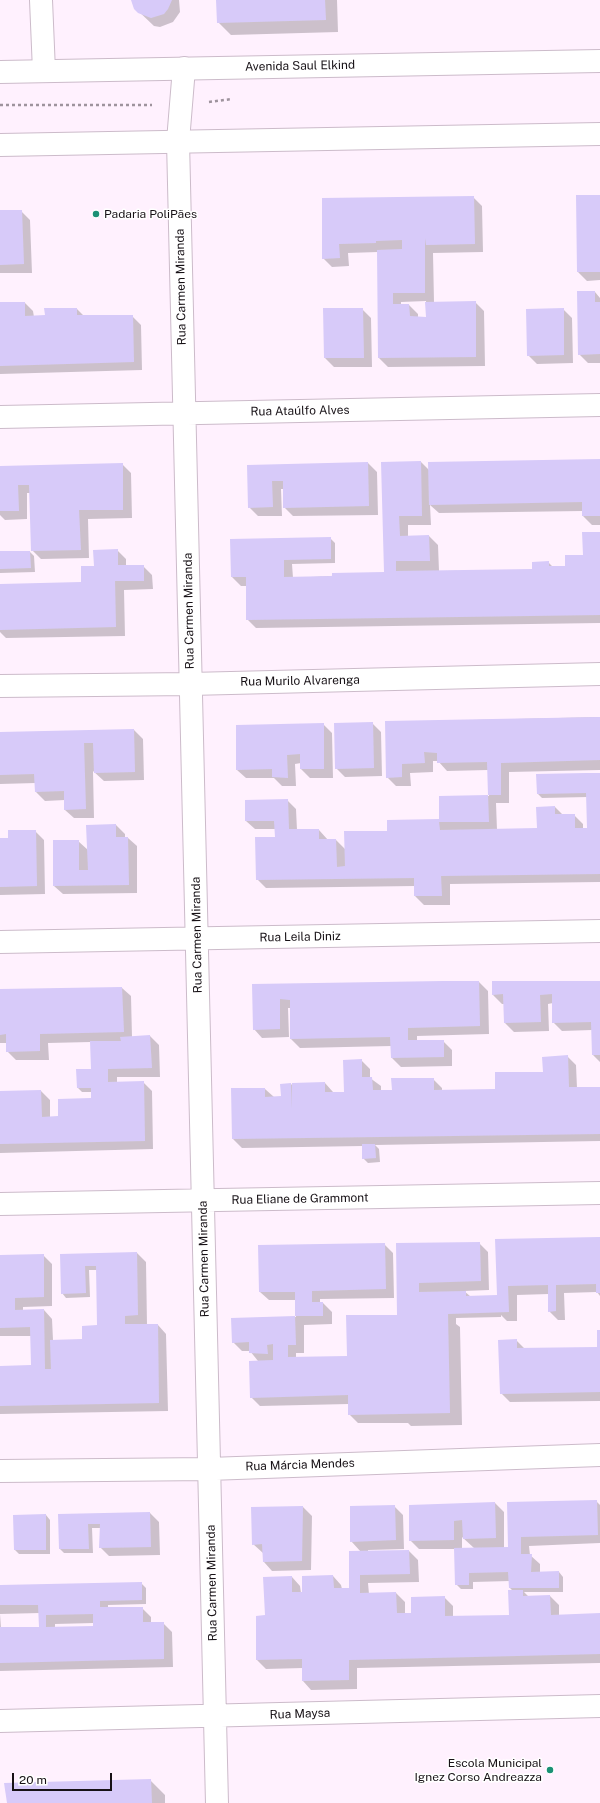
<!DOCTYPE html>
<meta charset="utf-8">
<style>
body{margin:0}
#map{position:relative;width:600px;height:1803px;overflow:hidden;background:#fff1fe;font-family:"Public Sans",sans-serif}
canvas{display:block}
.scale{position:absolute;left:12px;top:1773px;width:100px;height:18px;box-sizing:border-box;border:2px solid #171116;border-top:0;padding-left:5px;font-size:12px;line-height:14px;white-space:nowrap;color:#171116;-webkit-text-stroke:3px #fff;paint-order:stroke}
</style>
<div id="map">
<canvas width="600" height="1803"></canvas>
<div class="scale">20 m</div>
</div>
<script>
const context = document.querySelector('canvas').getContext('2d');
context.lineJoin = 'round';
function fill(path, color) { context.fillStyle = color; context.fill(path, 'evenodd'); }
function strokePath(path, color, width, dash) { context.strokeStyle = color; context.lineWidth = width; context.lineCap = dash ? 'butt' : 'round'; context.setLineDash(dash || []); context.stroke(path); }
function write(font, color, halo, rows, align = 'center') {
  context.font = font + ' "Public Sans",sans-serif'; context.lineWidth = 3; context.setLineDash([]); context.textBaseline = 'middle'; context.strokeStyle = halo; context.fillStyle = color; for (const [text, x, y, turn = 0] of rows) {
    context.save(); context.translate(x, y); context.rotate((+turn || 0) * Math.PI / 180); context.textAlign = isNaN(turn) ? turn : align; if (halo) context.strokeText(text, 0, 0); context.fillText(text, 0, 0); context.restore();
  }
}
fill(new Path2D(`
 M132 0H179L180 12 173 22 160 27 154 26 135 8Z
 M217 0H337L338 32 231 35 218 22Z
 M600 195V280L587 281 578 272Z
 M473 197 482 206 483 252 433 253 434 302H475L484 311 485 366 388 367 379 358 378 252 348 253 349 266 332 267 323 258V199ZM426 301 427 318 418 317V314L409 305H401V302Z
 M0 211H21L30 220 32 273H0Z
 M595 292 600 298V363H588L579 354Z
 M0 303H25L33 311 34 317 46 316 77 309 84 316H132L141 325 142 370 0 374Z
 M324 309H362L371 318 372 367H334L325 358Z
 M563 309 572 318 573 363 537 364 528 355Z
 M600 460V525H592L583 516V511L439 513 430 505 431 525H408V536H429L438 545 439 571 533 570 548 562 553 567H566L584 556 600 533V623L256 628 247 619V586H241L232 577 330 538 335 543V563L292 564 293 578 385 573 382 463 421 462 429 470Z
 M368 463 377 472 378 515 293 516 284 507V489H281L282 516H258L249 507 248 466Z
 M122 464 131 473 132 518 88 519 89 558 41 559 32 550 30 493H27V519L5 520 0 515V467Z
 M117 550 126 559V566H143L152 575 153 589 124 590 125 636 6 638 0 632V585L83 583 95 567Z
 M0 552H30L34 556 35 572 0 573Z
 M600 717V770L509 772V803H496L497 830 538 829 555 807 563 815H574L583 824V829H588V797L542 798 538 794 600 774V882L450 884V905H424L415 896V886L266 888 257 879 276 838V829H255L246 821 287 800 296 809 297 830H319L328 840H336L346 850 388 832 440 820V797L489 796 488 770 447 771 438 761H433V772L410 773 411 786H396L387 777 386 722Z
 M372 723 381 732 382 776 345 777 336 768Z
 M323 724 332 733 333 778H310L301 769V763L295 764 296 786H282L274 778H246L237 770Z
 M134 730 143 739 144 780 104 781 93 771 94 818H74L65 810V800L45 801 36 792V783L0 784V733Z
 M116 825 125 834V838H128L137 846V893L63 894 54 886 78 841 88 850Z
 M35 831 44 840 45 894 0 895V839H9Z
 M600 981V1062L593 1055 592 1030 562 1031 553 1022V1003L548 1004 549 1031 514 1032 505 1023V1004H502L493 995V982Z
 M479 982 488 991 489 1034 417 1036V1041H443L452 1050V1066L401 1067 392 1058V1046L300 1048 291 1039V1008H288L289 1037 262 1038 254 1029 253 985Z
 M122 988 131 996 132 1037 150 1036 159 1045 160 1077H117V1083L143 1082 152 1091 153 1149 0 1153V1092L41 1091 50 1100V1117H59L93 1099 92 1092H82L78 1088 92 1070 91 1042 48 1043 49 1060H16L7 1051V1043H0V990Z
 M567 1056 576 1065 577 1088H600V1141L375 1145 379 1149 380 1162 368 1163 363 1158V1146L242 1148 233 1139 265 1089 274 1097H282L291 1084 293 1086 325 1083 333 1092 345 1093 361 1060 370 1069V1078L381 1086V1091L393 1092 433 1079 442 1088V1091L496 1090 544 1073Z
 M600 1238V1296L597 1292 564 1293 565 1320H558L549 1311V1294L517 1295V1321H507L501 1315V1317L456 1318V1324L460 1327 462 1425 411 1426 408 1423H358L349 1414V1404L260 1406 251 1397 258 1361 250 1351H242L233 1342 232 1319 296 1317V1300H269L260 1292 384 1244 393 1253 394 1298 320 1299V1303H323L332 1312V1324L304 1325V1353H296V1358L348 1357 398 1316 397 1244 479 1243 488 1252 489 1290 464 1291 470 1296 498 1298 496 1240Z
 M137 1253 146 1262 147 1325H158L166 1334 168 1411 0 1414V1367L32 1366 31 1336H0V1256L43 1255 52 1264V1306L23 1307V1311L44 1310 52 1319 53 1340H83L98 1326 97 1270H89L90 1297 66 1298 62 1293 61 1255Z
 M600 1331V1401L510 1402 501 1393 516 1340 525 1349 598 1348Z
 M596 1501 600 1505V1543L529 1546 530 1555 540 1564V1573L559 1572 563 1577V1592H524L529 1597 550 1596 559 1605V1616L600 1614V1663L357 1668V1689L311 1690 303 1681V1668L266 1669 257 1660 266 1616 292 1577 300 1586 301 1593 333 1576 341 1585 342 1589H350L361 1552 351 1541 394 1506 403 1515 404 1549 368 1550V1552L409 1551 418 1560 419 1582 368 1583 369 1594 396 1593 405 1602V1614H412L444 1597 453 1606V1617L510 1616 513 1591 510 1588V1581L473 1582V1589H461L456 1584 455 1549H419L410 1540V1506L495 1503 504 1512V1548H509L508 1503ZM462 1537 474 1548 462 1549Z
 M303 1507 312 1516 311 1570 272 1571 264 1562 263 1553 253 1544Z
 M150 1513 159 1522 160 1555 109 1556 100 1547 101 1528H92L93 1553H64L60 1549 59 1515Z
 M46 1515 50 1520V1554H19L15 1550Z
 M141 1583 146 1588V1604L108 1605V1608H142L151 1617V1623H163L172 1632 173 1667 0 1671V1586ZM40 1613V1628H1L0 1614ZM94 1623V1627L55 1628V1624Z
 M150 1780 165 1795V1803H8Z`), '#0003');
fill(new Path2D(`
 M131 0H172L168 9 164 14 151 18 138 13 134 9Z
 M216 0H325L326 20 217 23Z
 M576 195H600V272H577Z
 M474 196 475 244 426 245 425 238V293H393V304H409L410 316 426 317 425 302 476 301V357L378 358 377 250 402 249V240L376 241V243L339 244 340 258 322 259V198Z
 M0 210H22L24 264 0 265Z
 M577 291H595V302H600V354L578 355Z
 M0 302H25V316L45 315 44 308H77V315H133L134 362 0 366Z
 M323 308H363L364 358H324Z
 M564 308V355L527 356 526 309Z
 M600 459V516H582V502L429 505 428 462Z
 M421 461 422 516H399L400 536 429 535 430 561H396V571L532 569V562L549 561V566H565V555H583L582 532H600V615L246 620V577H231L230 539 331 537V559L284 560V577L332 576V573L384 572 381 462Z
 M368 462 369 506 283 508V481H272L273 507 248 508 247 465Z
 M123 463V510H79L81 550 31 551 29 485H18L19 511H0V466Z
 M118 549V565H144V581H115L116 627 0 630V584L81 582V566H94L93 550Z
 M0 551H30L31 568 0 569Z
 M600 717V760L501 763V795H488L487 762 437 763V753L424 752 425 763 402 764V777L386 778 385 721Z
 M373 722 374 768 335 769 334 723Z
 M324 723V769H300V754L287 755 288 778 272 777V769L236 770V725Z
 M134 729 135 772 94 773 93 743H84L86 809 64 810V791L35 792 34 774 0 775V732Z
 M586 773H600V874L441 876 442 896H414V878L256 880 255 837H275L274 821H245V800L288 799 289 829H319V839H336L337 867 345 866 344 831H387V820L439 819V796L488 795 489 822H439L440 830 537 828 536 807 555 806V814H575V828H587L586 793 537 794 536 774Z
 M116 824V837H128L129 885 53 886V840H79V870H88L86 825Z
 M8 830H36L37 886 0 887V838H8Z
 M443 981H479L480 1026 408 1028V1040H444V1057L391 1058 390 1037 290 1039V1000L280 999V1029L253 1030 252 984Z
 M492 981H600V1055H592L591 1022 552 1023V994L540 995 541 1022 504 1023 503 994 492 995Z
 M122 987 124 1032 40 1034V1051L6 1052V1034L0 1035V989Z
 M150 1035 152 1068 108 1069V1082L144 1081 145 1141 0 1144V1091L41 1090 42 1117 58 1116V1099L91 1098V1088H77L76 1069H91L90 1041H121L120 1037Z
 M568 1055 569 1087H600V1134L232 1139 231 1088H265V1097L281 1096 280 1084 291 1083 292 1109V1083L325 1082V1092H344L343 1060 362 1059V1077H372L373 1090H392L391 1078H434V1090L495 1089V1072H543L542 1057Z
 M362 1144H375L376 1158 362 1159Z
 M600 1237V1293H596V1284L556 1285V1311L548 1312V1285L508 1286 509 1312 448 1314 450 1413 348 1415V1395L250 1398 249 1361 273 1360V1344L267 1345 268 1354 249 1353V1342L232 1343 231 1318 295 1316 296 1345H288V1357L347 1356 346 1315H397L396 1243 480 1242 481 1281 419 1283V1292L466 1291V1296L497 1295 495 1239Z
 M385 1243 386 1289 312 1291V1302H323V1316H295V1292H259L258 1245Z
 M137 1252 138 1315 125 1316V1324H158L159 1403 0 1406V1366L31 1365 30 1327 0 1328V1255L44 1254V1297L15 1298V1310L44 1309 45 1369H51L50 1340 82 1339V1326L97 1325 96 1266H85L86 1293 61 1294 60 1254Z
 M597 1330H600V1392L500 1394 498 1340 517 1339V1348L597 1347Z
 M597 1500 598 1535 521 1537V1554H532L531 1572 559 1571V1588H509L508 1572 469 1573V1585H455L454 1548 508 1547 507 1502Z
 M495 1502 496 1538 463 1539 462 1520 454 1521V1540L409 1541V1505Z
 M395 1505 396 1540 350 1542V1506Z
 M303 1506 302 1561 263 1562 262 1544 252 1545 251 1507Z
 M150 1512 151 1547 99 1548 100 1524H88L89 1549H59L58 1514Z
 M46 1514V1550H14L13 1515Z
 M409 1550 410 1574 360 1575V1593L396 1592 397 1613H411V1597L445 1596V1616L509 1615 508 1590H523V1596L550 1595 551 1615 600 1613V1654L349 1660V1680L302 1681V1659L256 1660V1616L265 1615 263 1577 292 1576V1592H302V1576L333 1575 334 1588H349V1551Z
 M142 1582V1600L100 1601V1607H143V1622H164V1659L0 1663V1627H39L38 1605H0V1585ZM93 1614V1626L46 1627V1615Z
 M151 1779 152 1803H7L4 1783Z`), '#d7caf9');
const minor = new Path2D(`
 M41 0 44 71
 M184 68 178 141 217 1803
 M0 417 600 405
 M0 686 190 684 600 674
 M0 942 600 931
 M0 1204 600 1193
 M0 1471 209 1469 600 1455
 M0 1721 600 1706`);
const major = new Path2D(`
 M0 72 600 61
 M0 145 600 134`);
strokePath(minor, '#ccbbca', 24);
strokePath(major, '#ccbbca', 24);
strokePath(new Path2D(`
 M209 102 232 99
 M0 105H152`), '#9e939d', 2.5, [3, 3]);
strokePath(minor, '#fff', 22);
strokePath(major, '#fff', 22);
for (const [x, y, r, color] of [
 [96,214,4,"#1a9175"],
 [550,1770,4,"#1a9175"]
]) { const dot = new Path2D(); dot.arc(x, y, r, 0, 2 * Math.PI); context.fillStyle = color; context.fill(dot); strokePath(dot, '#fff', 1.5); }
write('12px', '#171116', '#fff', [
 ["Avenida Saul Elkind",300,66,-1],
 ["Rua Carmen Miranda",181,287,-91],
 ["Rua Ataúlfo Alves",300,411,-1],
 ["Rua Carmen Miranda",189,611,-91],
 ["Rua Murilo Alvarenga",300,681,-1],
 ["Rua Carmen Miranda",197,935,-91],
 ["Rua Leila Diniz",300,937,-1],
 ["Rua Eliane de Grammont",300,1199,-1],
 ["Rua Carmen Miranda",204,1259,-91],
 ["Rua Márcia Mendes",300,1465,-2],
 ["Rua Carmen Miranda",212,1583,-91],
 ["Rua Maysa",300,1714,-2]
]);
write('12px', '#171116', '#fff', [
 ["Padaria PoliPães",104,214],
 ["Escola Municipal",542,1763,"right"],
 ["Ignez Corso Andreazza",542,1777,"right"]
], 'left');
</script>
